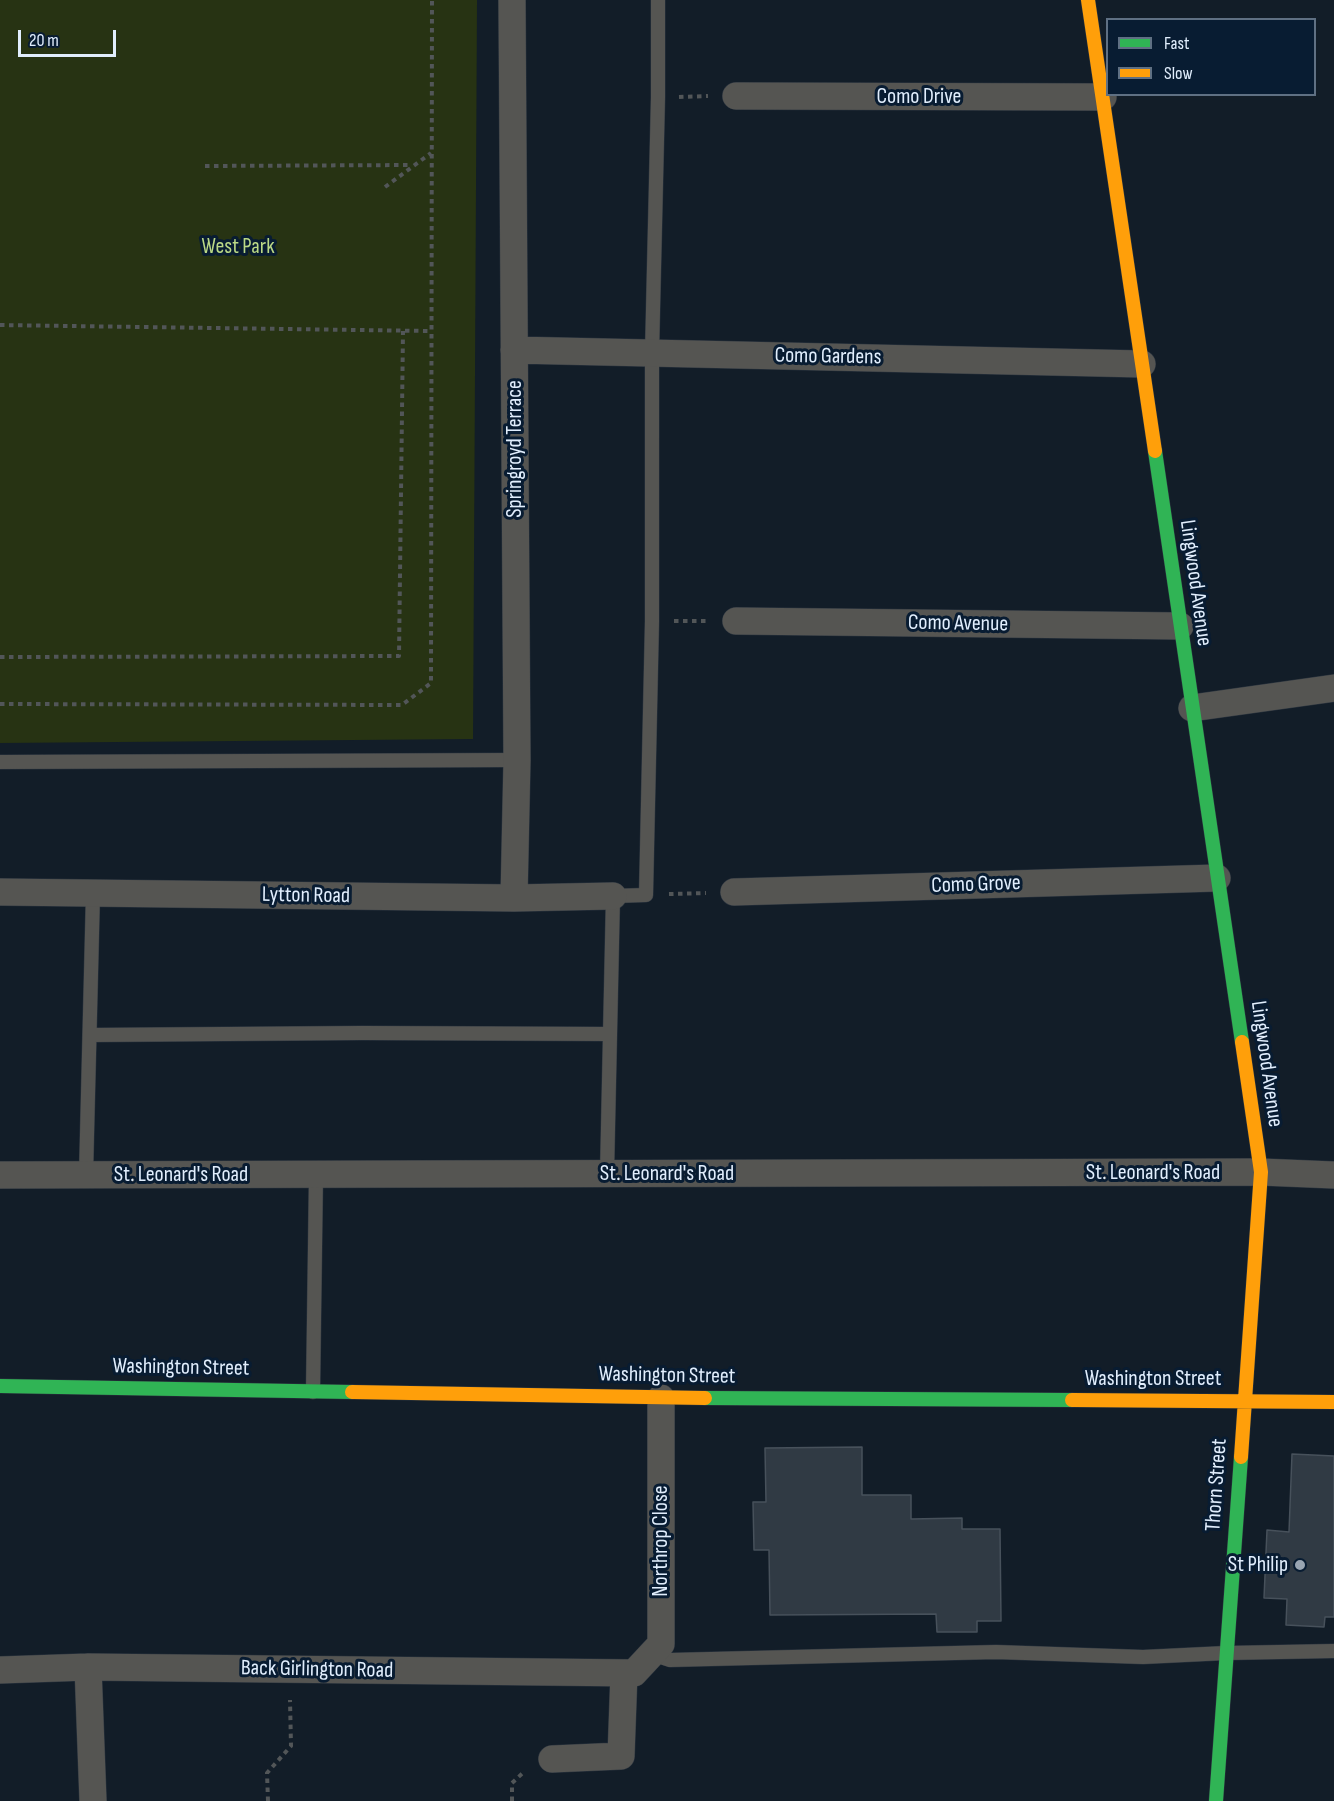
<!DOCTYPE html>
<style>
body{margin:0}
#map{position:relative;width:1334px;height:1801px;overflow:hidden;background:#121d28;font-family:"Sofia Sans Condensed",sans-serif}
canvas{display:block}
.legend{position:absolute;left:1106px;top:18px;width:210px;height:78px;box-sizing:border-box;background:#081c32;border:2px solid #5f7083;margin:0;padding:8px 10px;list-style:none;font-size:18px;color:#e1eefd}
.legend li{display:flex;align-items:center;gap:12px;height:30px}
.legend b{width:30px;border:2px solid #5f7083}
.scale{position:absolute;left:18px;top:30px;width:98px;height:27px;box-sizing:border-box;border:3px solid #e1eefd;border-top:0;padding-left:8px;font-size:18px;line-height:21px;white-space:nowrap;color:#e1eefd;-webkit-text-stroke:4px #081c32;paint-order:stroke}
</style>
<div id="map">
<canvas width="1334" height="1801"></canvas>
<ul class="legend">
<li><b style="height:8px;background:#30b455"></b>Fast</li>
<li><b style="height:8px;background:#ff9f0a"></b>Slow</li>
</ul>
<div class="scale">20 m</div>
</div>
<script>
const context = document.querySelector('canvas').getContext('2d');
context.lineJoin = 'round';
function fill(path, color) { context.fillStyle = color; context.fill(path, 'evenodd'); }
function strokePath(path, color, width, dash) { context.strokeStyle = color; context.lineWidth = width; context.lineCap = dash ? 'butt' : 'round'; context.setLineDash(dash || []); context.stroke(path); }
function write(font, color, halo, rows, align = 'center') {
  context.font = font + ' "Sofia Sans Condensed",sans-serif'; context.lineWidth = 6; context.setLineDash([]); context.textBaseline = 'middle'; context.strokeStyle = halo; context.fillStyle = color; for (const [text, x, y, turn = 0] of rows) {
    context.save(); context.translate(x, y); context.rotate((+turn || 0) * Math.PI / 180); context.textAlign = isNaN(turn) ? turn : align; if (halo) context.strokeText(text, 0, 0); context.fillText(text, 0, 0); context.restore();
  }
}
fill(new Path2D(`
 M0 0H477L473 739 0 743Z`), '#273313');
const building = new Path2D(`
 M862 1447V1495H911V1519L962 1518V1529H1000L1001 1621H977V1632H937L936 1614 770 1615 769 1550H754L753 1502H766L765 1448Z
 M1292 1454 1334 1456V1617H1325L1324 1627 1286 1625 1287 1599 1264 1598 1267 1530 1289 1532Z`);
fill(building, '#303a44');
strokePath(building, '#47515b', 1.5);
const lane = new Path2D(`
 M0 762 517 760
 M90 1035 362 1033 610 1034
 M607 1174 613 896 646 895 652 621V353L658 97V0
 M86 1175 93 893
 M313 1392 316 1175
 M652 1654 670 1660 996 1652 1143 1657 1226 1653 1334 1651`);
const street = new Path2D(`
 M512 0 517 760 514 898
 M736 96 1103 97
 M514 350 1142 364
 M736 621 1180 626
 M1192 708 1334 688
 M0 892 514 898 613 896
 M734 892 1217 878
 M0 1175 1261 1172 1334 1175
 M88 1667 93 1801
 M0 1670 88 1667 634 1673 661 1644V1398
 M552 1759 621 1756 624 1673`);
const fast = new Path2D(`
 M1155 451 1242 1042
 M0 1386 352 1392
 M705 1398 1072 1400
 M1216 1801 1241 1457`);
const slow = new Path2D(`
 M1088 0 1155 451
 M352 1392 705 1398
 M1072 1400 1334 1402
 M1241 1457 1261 1172 1242 1042`);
strokePath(lane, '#2d3640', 15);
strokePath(street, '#2d3640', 28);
strokePath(fast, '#2d3640', 15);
strokePath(slow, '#2d3640', 15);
strokePath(new Path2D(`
 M679 97 708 96
 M205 166 412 165
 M385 187 431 153
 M0 325 431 331
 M674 621H709
 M0 657 399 656 403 331
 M0 704 402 705 431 683 432 0
 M669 894 706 893
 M268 1801 267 1773 291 1746 290 1700
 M512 1801V1783L525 1771`), '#525658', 4, [4.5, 4.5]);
strokePath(lane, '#555552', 14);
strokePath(street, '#555552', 27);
strokePath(fast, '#30b455', 14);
strokePath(slow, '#ff9f0a', 14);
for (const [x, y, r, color] of [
 [1300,1565,6,"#99a5b2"]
]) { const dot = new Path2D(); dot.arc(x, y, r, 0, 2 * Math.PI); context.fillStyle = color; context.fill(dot); strokePath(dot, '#081c32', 2); }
write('22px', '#e1eefd', '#081c32', [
 ["Como Drive",919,97],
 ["Como Gardens",828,357,1],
 ["Springroyd Terrace",515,449,-90],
 ["Lingwood Avenue",1195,583,82],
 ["Como Avenue",958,624,1],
 ["Como Grove",976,885,-2],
 ["Lytton Road",306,896,1],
 ["Lingwood Avenue",1266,1064,82],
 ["St. Leonard's Road",1153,1173],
 ["St. Leonard's Road",667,1174],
 ["St. Leonard's Road",181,1175],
 ["Washington Street",181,1368,1],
 ["Washington Street",667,1376,1],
 ["Washington Street",1153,1379],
 ["Thorn Street",1217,1485,-86],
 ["Northrop Close",661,1541,-90],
 ["Back Girlington Road",317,1670,1]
]);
write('22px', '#bbd986', '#081c32', [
 ["West Park",238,247]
]);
write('22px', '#e1eefd', '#081c32', [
 ["St Philip",1288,1565]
], 'right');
</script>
